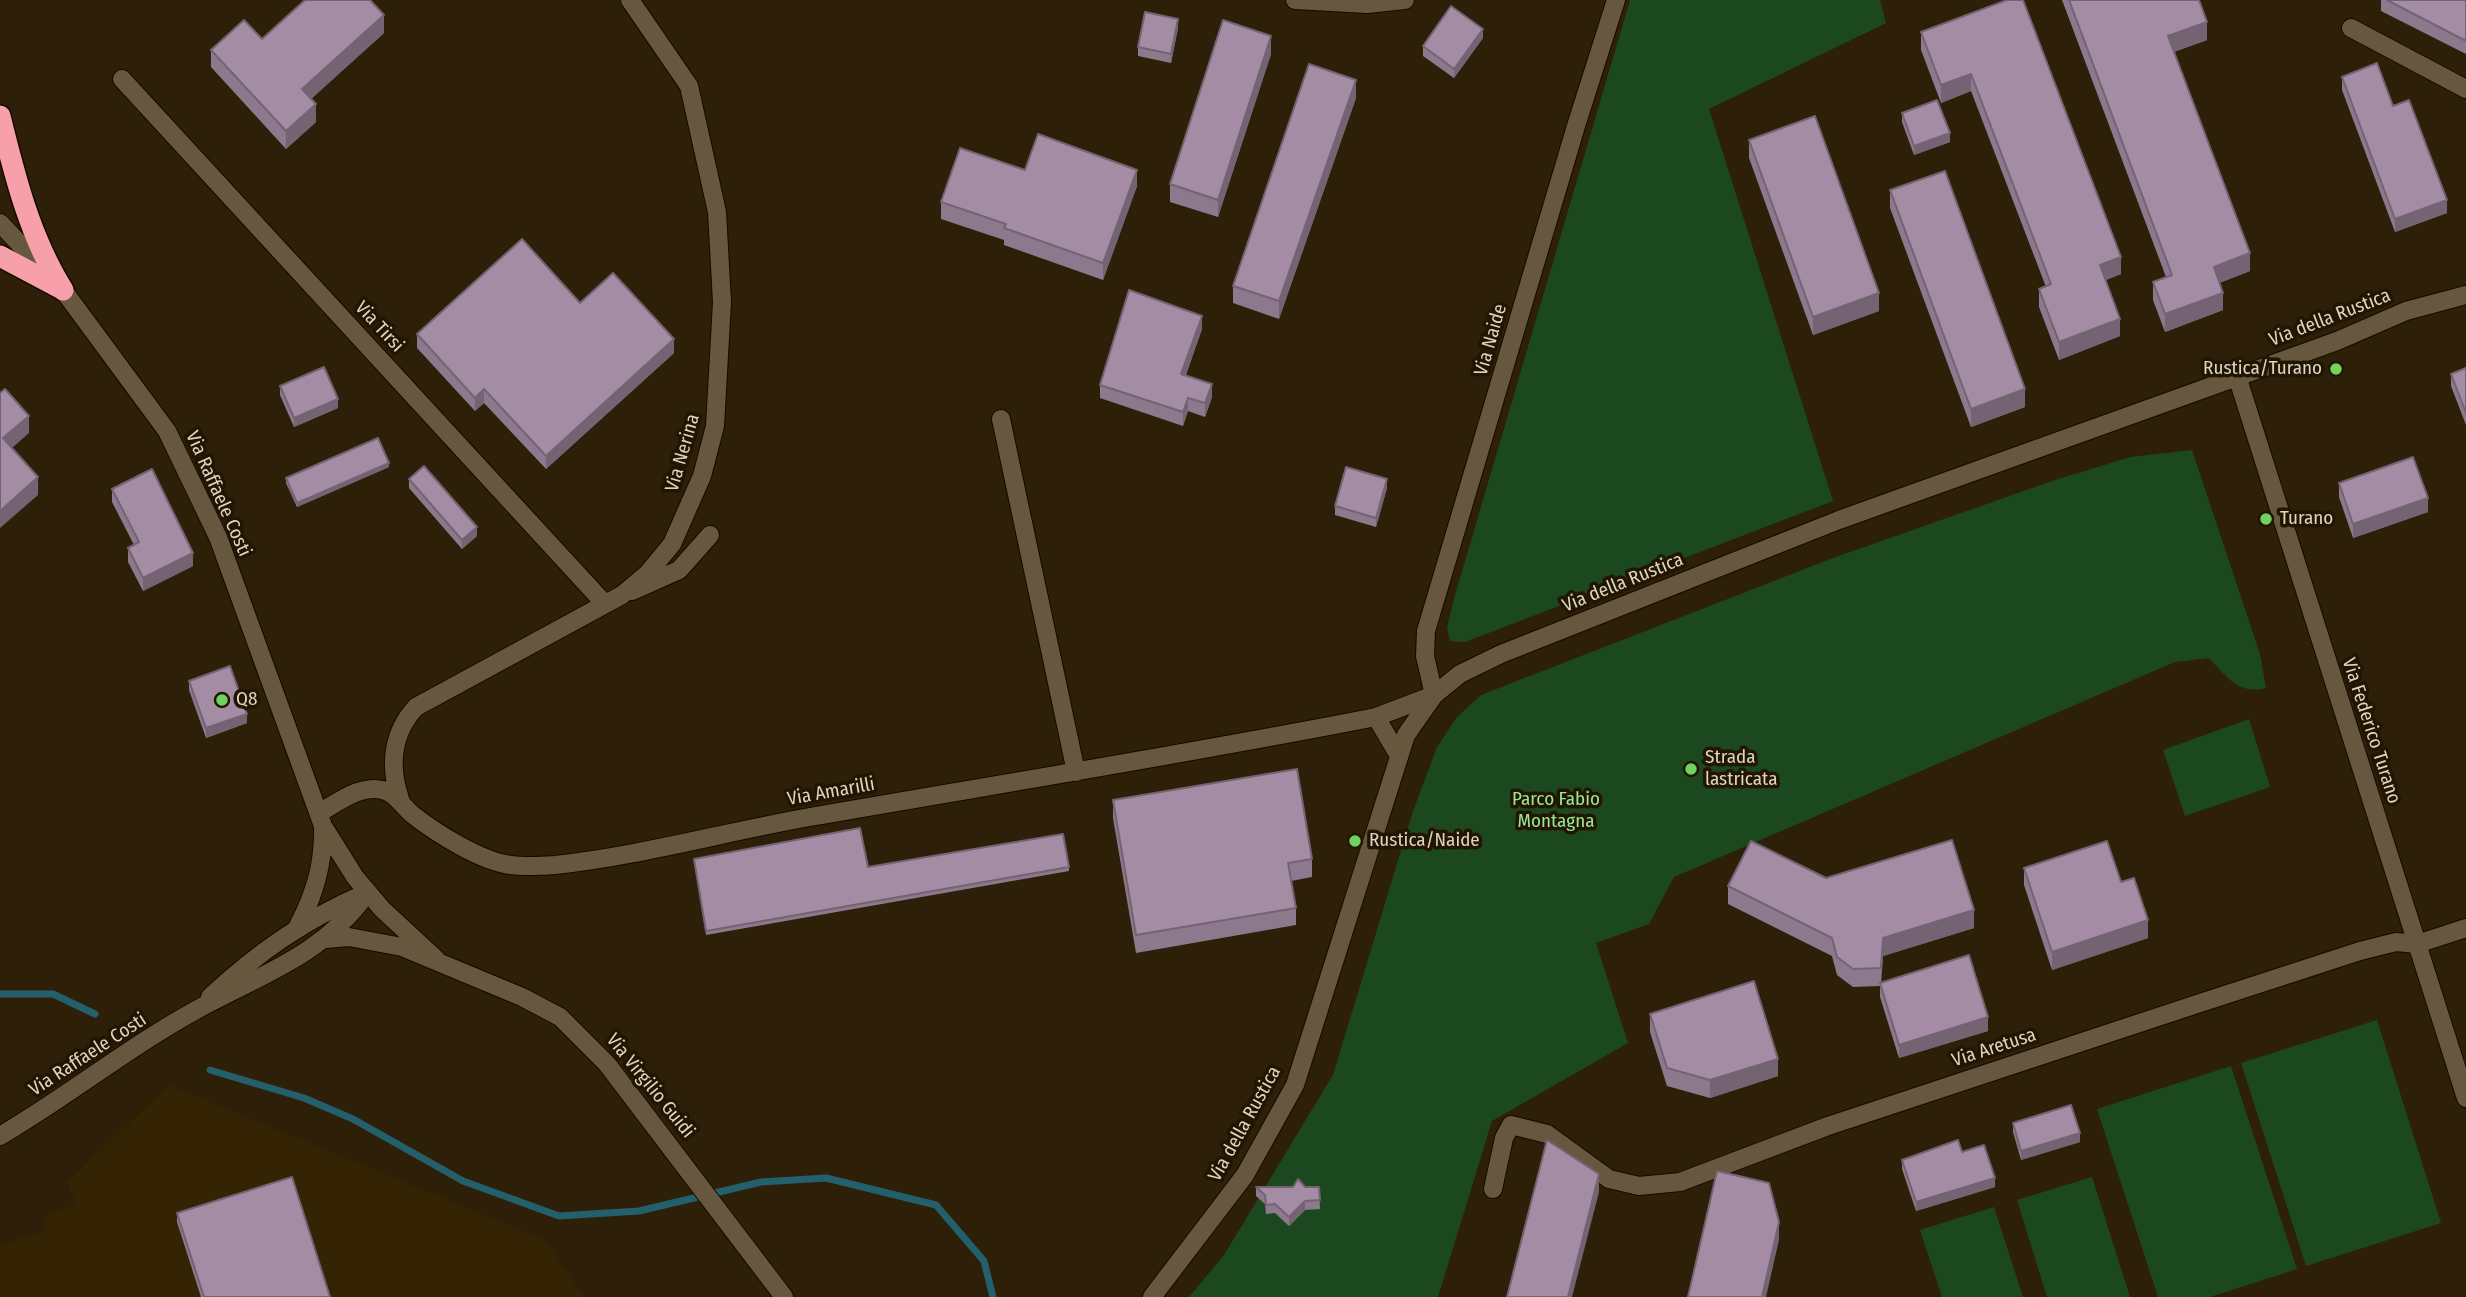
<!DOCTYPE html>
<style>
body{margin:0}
canvas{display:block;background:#2d1f08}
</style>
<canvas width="2466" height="1297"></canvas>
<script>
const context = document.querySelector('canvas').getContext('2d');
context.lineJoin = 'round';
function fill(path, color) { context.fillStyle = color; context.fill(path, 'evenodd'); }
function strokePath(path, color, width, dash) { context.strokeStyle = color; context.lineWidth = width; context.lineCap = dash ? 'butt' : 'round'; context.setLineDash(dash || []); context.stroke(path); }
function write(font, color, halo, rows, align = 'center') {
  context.font = font + ' "Fira Sans Condensed",sans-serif'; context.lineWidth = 7; context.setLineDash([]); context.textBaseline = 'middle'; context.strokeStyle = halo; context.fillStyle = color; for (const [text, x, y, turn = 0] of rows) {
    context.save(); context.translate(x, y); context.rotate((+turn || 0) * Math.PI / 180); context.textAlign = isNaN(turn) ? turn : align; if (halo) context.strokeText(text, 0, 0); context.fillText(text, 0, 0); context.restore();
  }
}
fill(new Path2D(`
 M169 1085 545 1240 584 1297H0V1245L47 1230 43 1216 76 1204 68 1182Z`), '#352404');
fill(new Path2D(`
 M1630 0H1880L1886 23 1709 109 1833 501 1465 642 1450 641 1447 628 1455 595Z
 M2192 450 2260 654 2266 688C2238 695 2227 677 2209 658L2175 662 1674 877 1649 924 1596 943 1628 1043 1492 1121 1438 1297H1189L1224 1255 1333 1075 1413 811 1437 747 1457 717 1481 695 1833 558 2058 479 2131 457Z
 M2249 719 2270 787 2185 816 2163 750Z
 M2377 1020 2441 1223 2306 1266 2241 1063Z
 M2231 1066 2297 1269 2210 1297H2158L2097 1109Z
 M2092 1177 2130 1297H2047L2017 1200Z
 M1994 1207 2023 1297H1942L1920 1230Z`), '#1c481f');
strokePath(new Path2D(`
 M0 994H53L95 1014
 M210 1070 304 1098 353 1119 463 1181 559 1216 639 1211 761 1182 826 1178 936 1205 984 1261 993 1297`), '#24606c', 7);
const minor = new Path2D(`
 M1295 0 1367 4 1405 0
 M2351 28 2466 89
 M122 79 605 604
 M1001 419 1076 772
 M632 591 679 570 710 535
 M1399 756 1376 717 1434 695 1425 656 1426 631 1576 126 1616 0
 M400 799C389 766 392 733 416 707L622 595 648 573 672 544 702 476 715 426 722 302 717 212 689 86 630 0
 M319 813C335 804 354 789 374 789 394 789 399 803 413 815 436 833 482 862 511 865 525 867 541 866 555 865 640 856 725 832 810 817 999 784 1188 754 1376 717
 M1493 1189 1504 1138 1511 1125 1547 1134 1609 1179 1639 1186 1680 1182 1828 1126 2194 1005 2360 951 2396 942 2417 944 2466 928`);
const tertiary = new Path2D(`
 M0 223 63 290 167 431 218 537 323 826 355 877 382 909 436 959
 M2237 376 2466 1098
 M298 926C315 894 324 863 323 826
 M326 939 349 937 402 947 522 997 560 1017 607 1064 784 1297
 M210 997C258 952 306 919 366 893
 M0 1136C68 1096 130 1046 198 1009 264 973 322 956 368 892
 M1152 1297 1245 1175 1295 1085 1406 735 1434 695 1460 674 1501 654 1839 520 2337 341 2406 311 2466 295`);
const motorway = new Path2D(`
 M0 116C15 177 30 237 63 290
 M0 256 62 289`);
strokePath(minor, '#150800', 20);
strokePath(tertiary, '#150800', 20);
strokePath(motorway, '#150800', 24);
strokePath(minor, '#66573e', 18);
strokePath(tertiary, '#66573e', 18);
strokePath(motorway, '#f7a0aa', 21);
fill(new Path2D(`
 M2007 0 2121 274 2106 280 2120 336 2059 360 2039 307V289L2046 287 1971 91 1941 103 1921 50V32Z
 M2062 0H2199L2207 40 2174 52 2250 271 2219 283 2223 310 2165 332 2153 300V282L2166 277Z
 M2381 0H2466V54L2381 11Z
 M1178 28 1171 63 1138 56V47Z
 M384 33 311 99 316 122 286 149 211 67V50L262 39Z
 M1483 38 1454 78 1423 56V46Z
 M1271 54 1218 217 1170 202V184Z
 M2342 77 2393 106 2447 213 2395 232 2342 90Z
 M1356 98 1279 319 1233 303V286Z
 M1902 113 1950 142 1914 155 1902 122Z
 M1749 140 1879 311 1813 335 1749 158Z
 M1025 170 1137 186 1103 280 1004 245V240L941 219V202Z
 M1890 190 2025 407 1971 427 1890 208Z
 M580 303 674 353 546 469 484 403 475 411 417 348V334Z
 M1202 329 1186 375 1212 397 1205 417 1188 411 1183 426 1100 398V385Z
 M2466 368V425L2451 386V374Z
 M280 386 338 408 294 427 280 395Z
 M389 467 297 507 286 483V478Z
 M409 479 477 536 462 549 409 488Z
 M2339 483 2428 512 2353 538 2339 497Z
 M1387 488 1376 527 1335 515V506Z
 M112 489 193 566 143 591 128 562V548L134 545 112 502Z
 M189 681 247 723 206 738 189 690Z
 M1113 800 1312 859V877L1291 881 1296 908V925L1136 953 1113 818Z
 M694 859 868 867H1069V871L706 935Z
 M2024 868 2121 882 2148 938 2052 970 2024 885Z
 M1826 878 1974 928 1883 956 1881 983 1988 1031 1899 1058 1880 997V986L1853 987 1837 975 1832 956 1728 904V886Z
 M1650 1014 1778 1076 1710 1098 1667 1086 1650 1032Z
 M2013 1123 2080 1142 2021 1160 2013 1132Z
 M1962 1152 1995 1187 1916 1211 1902 1169V1160Z
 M1256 1187H1319L1320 1209 1305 1210 1289 1226 1275 1213 1266 1214 1265 1204 1256 1196Z
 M177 1213 330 1297H201L177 1222Z`), '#8d798d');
fill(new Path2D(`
 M384 15V33L302 107V89Z
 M1178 19V28L1171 63V54Z
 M2207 22V40L2168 54V36Z
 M1483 29V38L1454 78V69Z
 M1271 36V54L1218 217V200Z
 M1971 74V91L1941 103V85Z
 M1356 80V98L1279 319V301Z
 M316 104V122L286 149V131Z
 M1950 133V142L1914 155V146Z
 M1137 170V186L1103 280V263Z
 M2447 200V213L2395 232V219Z
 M2250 253V271L2214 285V267Z
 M2121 257V274L2100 282V265Z
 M1879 293V311L1813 335V317Z
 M2223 293V310L2165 332V314Z
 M1202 316V329L1181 387V374Z
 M2120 319V336L2059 360V342Z
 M674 339V353L546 469V456Z
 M1212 384V397L1205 417V403Z
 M484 389V403L475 411V398Z
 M2025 389V407L1971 427V409Z
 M1188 398V411L1183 426V412Z
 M338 399V408L294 427V418Z
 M29 416V433L3 456V438Z
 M389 463V467L297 507V503Z
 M38 477V495L0 528V511Z
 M1387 479V488L1376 527V518Z
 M2428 498V512L2353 538V524Z
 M477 527V536L462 549V540Z
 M193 553V566L143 591V578Z
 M247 714V723L206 738V728Z
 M1974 910V928L1883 956 1881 986 1883 938Z
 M2148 920V938L2052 970V952Z
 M1988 1017V1031L1899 1058V1045Z
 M1778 1059V1076L1710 1098V1080Z
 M2080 1133V1142L2021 1160V1151Z
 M1599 1174V1192L1572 1297H1568Z
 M1995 1178V1187L1916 1211V1202Z
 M1305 1201V1210L1289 1226V1217Z
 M1779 1222V1240L1766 1297H1762Z`), '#736373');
const building = new Path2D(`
 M305 0H370L384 15 302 89 316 104 286 131 211 50 244 20 262 39Z
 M2007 0H2023L2121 257 2100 265 2120 319 2059 342 2039 289 2051 284 1971 74 1941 85 1921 32Z
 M2069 0H2199L2207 22 2168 36 2250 253 2214 267 2223 293 2165 314 2153 282 2172 275Z
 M2387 0H2466V41Z
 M1451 6 1483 29 1454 69 1423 46Z
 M1145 12 1178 19 1171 54 1138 47Z
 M1223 20 1271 36 1218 200 1170 184Z
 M2377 63 2393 106 2409 100 2447 200 2395 219 2342 77Z
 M1309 64 1356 80 1279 301 1233 286Z
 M1937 100 1950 133 1914 146 1902 113Z
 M1815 116 1879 293 1813 317 1749 140Z
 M1038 134 1137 170 1103 263 1004 228 1006 224 941 202 960 148 1025 170Z
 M1945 171 2025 389 1971 409 1890 190Z
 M522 239 580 303 613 273 674 339 546 456 484 389 475 398 417 334Z
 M1129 290 1202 316 1181 374 1212 384 1205 403 1188 398 1183 412 1100 385Z
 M324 367 338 399 294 418 280 386Z
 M2466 368V413L2451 374Z
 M5 389 29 416 3 438 38 477 0 511V393Z
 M378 438 389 463 297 503 286 478Z
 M2413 457 2428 498 2353 524 2339 483Z
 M424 466 477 527 462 540 409 479Z
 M1346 467 1387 479 1376 518 1335 506Z
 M152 469 193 553 143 578 128 548 139 542 112 489Z
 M230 666 247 714 206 728 189 681Z
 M1297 769 1312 859 1288 863 1296 908 1136 935 1113 800Z
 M860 828 868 867 1063 834 1069 867 706 931 694 859Z
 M1952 840 1974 910 1883 938 1881 968 1853 969 1837 957 1832 938 1728 886 1751 841 1826 878Z
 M2107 841 2121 882 2134 878 2148 920 2052 952 2024 868Z
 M1969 955 1988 1017 1899 1045 1880 983Z
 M1754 981 1778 1059 1710 1080 1667 1068 1650 1014Z
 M2071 1105 2080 1133 2021 1151 2013 1123Z
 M1547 1140 1599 1174 1568 1297H1507Z
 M1958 1140 1962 1152 1984 1145 1995 1178 1916 1202 1902 1160Z
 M1717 1171 1769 1183 1779 1222 1762 1297H1688Z
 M292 1177 330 1297H204L177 1213Z
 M1298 1179 1305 1187H1319L1320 1200 1305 1201 1289 1217 1275 1204 1266 1205 1265 1195 1256 1187H1293Z`);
fill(building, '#a48da4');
strokePath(building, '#736373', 2);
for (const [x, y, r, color] of [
 [2336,369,7,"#6ed360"],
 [2266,519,7,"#6ed360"],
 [222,700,7,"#6ed360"],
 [1691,769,7,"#6ed360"],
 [1355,841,7,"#6ed360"]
]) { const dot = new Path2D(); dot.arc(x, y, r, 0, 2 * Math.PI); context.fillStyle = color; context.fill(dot); strokePath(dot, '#231601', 2.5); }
write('19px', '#ddd4c6', '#231601', [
 ["Via della Rustica",2330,318,-21],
 ["Via Tirsi",379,327,47],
 ["Via Naide",1491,340,-74],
 ["Via Nerina",683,453,-74],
 ["Via Raffaele Costi",218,494,66],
 ["Via della Rustica",1623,583,-22],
 ["Via Federico Turano",2371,731,72],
 ["Via Amarilli",831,792,-10],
 ["Via Aretusa",1994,1048,-18],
 ["Via Raffaele Costi",88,1055,-33],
 ["Via Virgilio Guidi",650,1086,51],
 ["Via della Rustica",1245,1124,-61]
]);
write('19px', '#ddd4c6', '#231601', [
 ["Rustica/Turano",2322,369,"right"],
 ["Turano",2280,519],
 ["Q8",236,700],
 ["Strada",1705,758],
 ["lastricata",1705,780],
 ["Rustica/Naide",1369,841]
], 'left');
write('19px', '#95e897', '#231601', [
 ["Parco Fabio",1556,800],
 ["Montagna",1556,822]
]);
</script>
